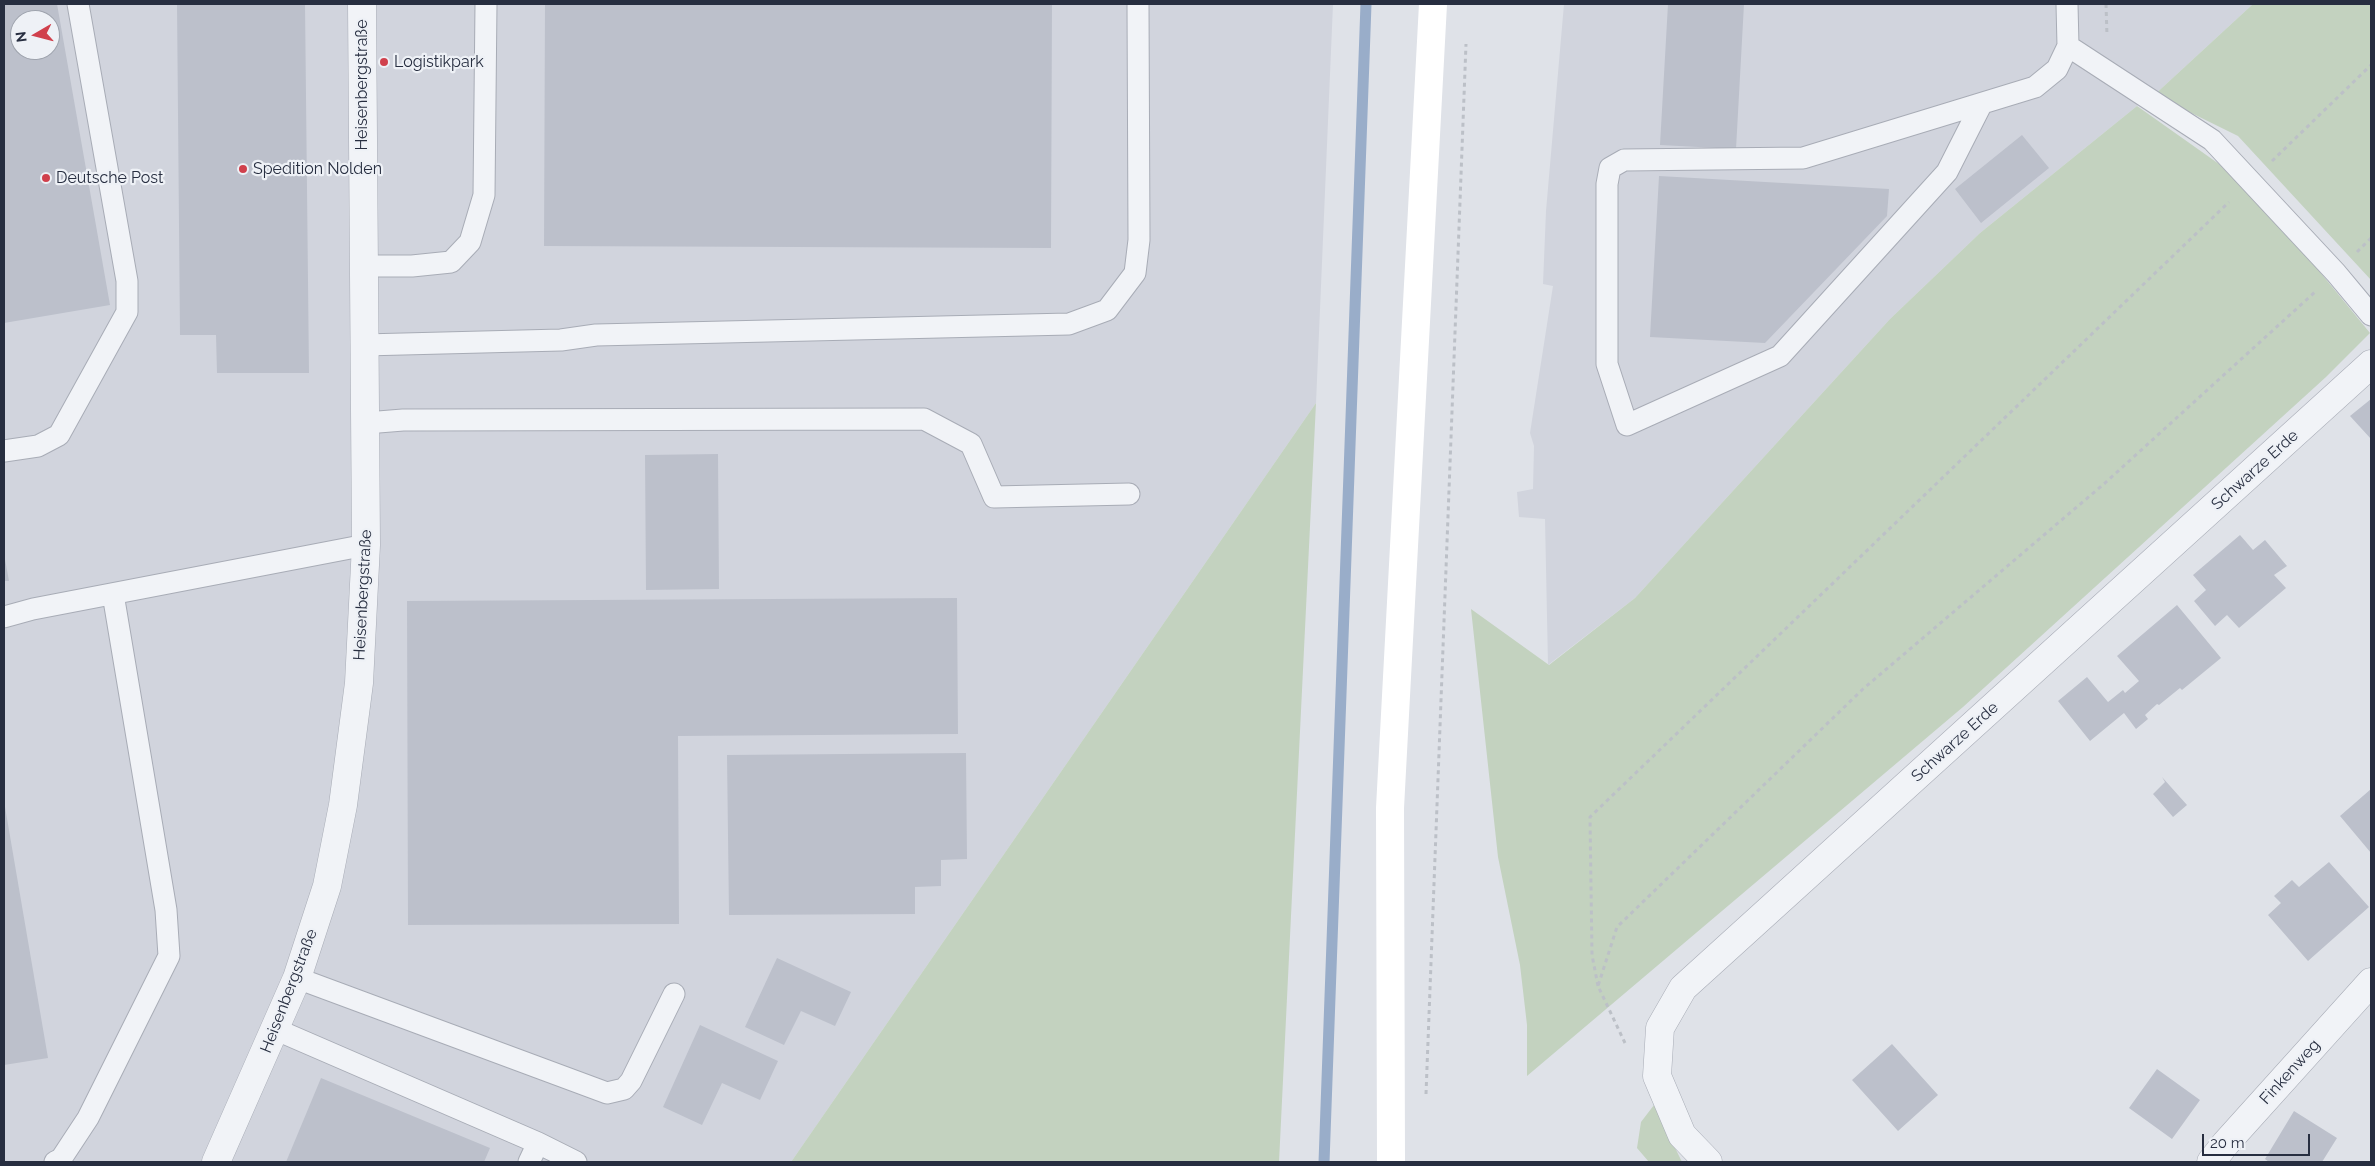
<!DOCTYPE html>
<meta charset="utf-8">
<style>
body{margin:0}
#map{position:relative;width:2375px;height:1166px;overflow:hidden;background:#dfe2e8;font-family:Raleway,sans-serif}
canvas{display:block}
.frame{position:absolute;inset:0;border:5px solid #272e40;pointer-events:none}
.north{position:absolute;left:10px;top:10px;width:50px;height:50px;box-sizing:border-box;background:#eef1f6;border:1px solid #9ea3ad;border-radius:50%;rotate:262deg;font-size:14px;font-weight:700;line-height:20px;text-align:center;color:#272e40}
.north::after{content:'';display:block;margin:auto;width:18px;height:22px;background:#d0404c;clip-path:polygon(50% 0,100% 100%,50% 72%,0 100%)}
.scale{position:absolute;left:2202px;top:1134px;width:108px;height:22px;box-sizing:border-box;border:2px solid #272e40;border-top:0;padding-left:6px;font-size:15px;line-height:18px;white-space:nowrap;color:#272e40;-webkit-text-stroke:4px #eef1f6;paint-order:stroke}
</style>
<div id="map">
<canvas width="2375" height="1166"></canvas>
<div class="frame"></div>
<div class="north">N</div>
<div class="scale">20 m</div>
</div>
<script>
const context = document.querySelector('canvas').getContext('2d');
context.lineJoin = 'round';
function fill(path, color) { context.fillStyle = color; context.fill(path, 'evenodd'); }
function strokePath(path, color, width, dash) { context.strokeStyle = color; context.lineWidth = width; context.lineCap = dash ? 'butt' : 'round'; context.setLineDash(dash || []); context.stroke(path); }
function write(font, color, halo, rows, align = 'center') {
  context.font = font + ' Raleway,sans-serif'; context.lineWidth = 4.5; context.setLineDash([]); context.textBaseline = 'middle'; context.strokeStyle = halo; context.fillStyle = color; for (const [text, x, y, turn = 0] of rows) {
    context.save(); context.translate(x, y); context.rotate((+turn || 0) * Math.PI / 180); context.textAlign = isNaN(turn) ? turn : align; if (halo) context.strokeText(text, 0, 0); context.fillText(text, 0, 0); context.restore();
  }
}
fill(new Path2D(`
 M4 4H1333L1316 403 791 1162H4ZM20 20H50V50H20Z
 M1564 4H2253L2151 98 2137 106 1980 233 1890 319 1635 598 1548 665 1545 519 1519 517 1517 492 1533 489 1534 446 1530 433 1553 286 1543 284 1546 211Z`), '#d1d4dd');
fill(new Path2D(`
 M2253 4H2371V280L2238 136 2163 99 2151 98Z
 M2137 106 2219 164 2292 238 2370 333 2326 377 1963 707 1527 1076V1025L1520 965 1498 857 1471 609 1549 665 1635 598 1890 319 1980 233Z
 M1316 403 1279 1162H791Z
 M1654 1105 1682 1162H1649L1637 1148 1641 1122Z`), '#c3d2bf');
strokePath(new Path2D(`
 M1324 1162 1366 4`), '#99adc9', 11);
fill(new Path2D(`
 M4 4H57L110 305 4 323ZM20 20H50V50H20Z
 M177 4H305L309 373H217L216 335H180Z
 M545 4H1052L1051 248 544 246Z
 M1668 4H1744L1736 149 1660 145Z
 M2022 135 2049 168 1981 223 1955 189Z
 M1659 176 1889 189 1887 216 1765 343 1650 337Z
 M2371 399V439L2350 416Z
 M718 454 719 589 646 590 645 455Z
 M2240 535 2253 550 2265 540 2287 566 2274 575 2286 588 2239 628 2227 615 2215 626 2194 601 2206 590 2193 575Z
 M4 554 9 581H4Z
 M957 598 958 734 678 736 679 924 408 925 407 601Z
 M2177 605 2221 658 2182 690 2180 688 2159 705 2157 704 2145 715 2148 719 2136 729 2124 713 2090 741 2058 701 2087 677 2108 702 2123 690 2125 693 2139 681 2117 656Z
 M966 753 967 859 941 860V886L915 887V914L729 915 727 755Z
 M2162 777 2187 805 2173 817 2153 794 2165 782Z
 M2371 789V853L2340 816Z
 M4 801 48 1058 4 1065Z
 M2329 862 2369 907 2308 961 2268 915 2281 903 2274 896 2292 880 2299 887Z
 M777 958 851 992 835 1026 801 1011 784 1045 745 1027Z
 M700 1025 778 1061 760 1100 722 1083 702 1125 663 1107Z
 M1892 1044 1938 1095 1898 1131 1852 1080Z
 M2157 1069 2200 1100 2172 1139 2129 1108Z
 M321 1078 490 1148 484 1162H286Z
 M2294 1111 2337 1138 2322 1162H2269L2265 1159Z`), '#bcc0cb');
const lane = new Path2D(`
 M2068 46 2212 140 2336 273 2371 315
 M1981 105 1947 172 1780 356 1627 425 1607 364V184L1610 168 1624 160 1803 158 2035 87 2057 69 2068 46 2067 4
 M363 266H412L451 262 470 242 484 195 486 4
 M364 345 561 340 596 335 1069 324 1107 310 1135 273 1139 240 1138 4
 M366 423 403 420 924 419 971 444 994 497 1129 494
 M4 451 38 446 59 435 127 312V281L78 4
 M4 617 33 609 366 545
 M297 978 607 1093 624 1089 631 1081 674 994
 M277 1030 538 1143 529 1162
 M538 1143 576 1162
 M55 1162 61 1159 88 1118 169 956 166 910 113 594`);
const street = new Path2D(`
 M216 1162 297 978 327 886 343 805 359 683 366 545 362 4
 M1708 1162 1682 1135 1657 1076 1660 1028 1683 988 2371 364
 M2211 1162 2226 1143 2371 982`);
strokePath(lane, '#a8acb6', 23);
strokePath(street, '#a8acb6', 29);
strokePath(new Path2D(`
 M2106 4 2107 36
 M2272 161 2371 65
 M2357 252 2371 238
 M1598 986 1592 955 1590 817 2229 202
 M1625 1043 1598 986 1617 927 1863 689 2105 483 2315 292
 M1426 1094 1466 44`), '#bcc0c7', 3, [4, 4]);
strokePath(lane, '#f1f3f7', 21);
strokePath(street, '#f1f3f7', 28);
strokePath(new Path2D(`
 M1391 1162 1390 808 1433 4`), '#fff', 28);
for (const [x, y, r, color] of [
 [384,62,5,"#d0404c"],
 [243,169,5,"#d0404c"],
 [46,178,5,"#d0404c"]
]) { const dot = new Path2D(); dot.arc(x, y, r, 0, 2 * Math.PI); context.fillStyle = color; context.fill(dot); strokePath(dot, '#eef1f6', 2); }
write('16px', '#272e40', '#eef1f6', [
 ["Logistikpark",394,62],
 ["Spedition Nolden",253,169],
 ["Deutsche Post",56,178]
], 'left');
write('16px', '#272e40', '#eef1f6', [
 ["Heisenbergstraße",362,85,-90],
 ["Schwarze Erde",2255,470,-42],
 ["Heisenbergstraße",363,595,-87],
 ["Schwarze Erde",1955,742,-42],
 ["Heisenbergstraße",289,991,-69],
 ["Finkenweg",2290,1072,-48]
]);
</script>
